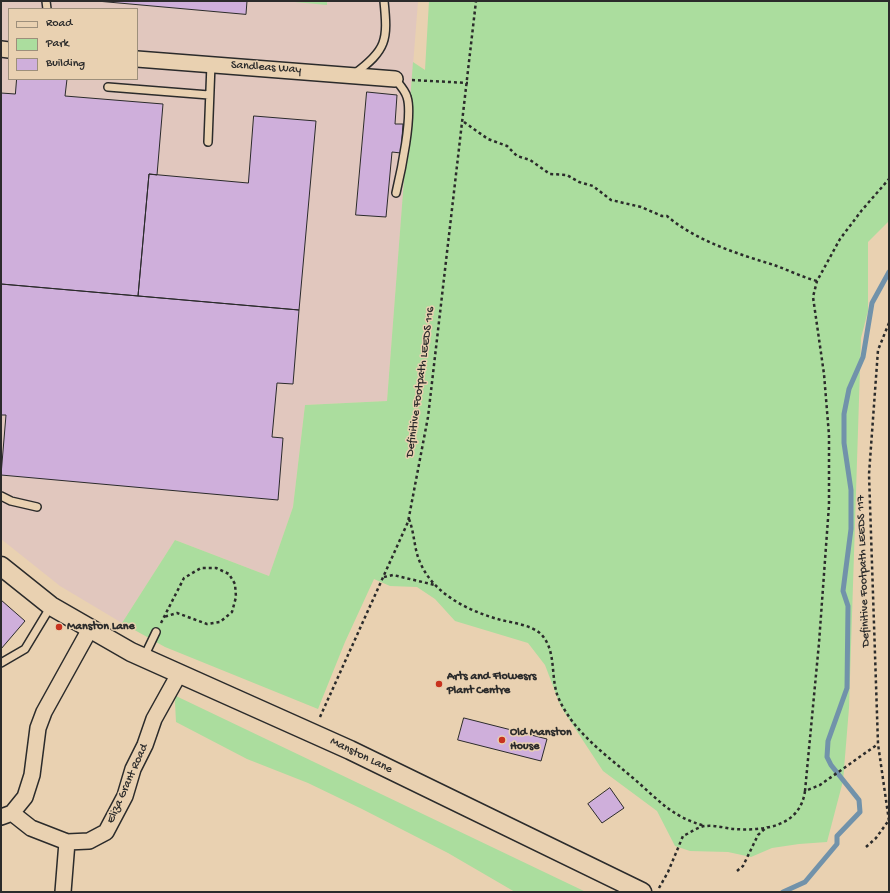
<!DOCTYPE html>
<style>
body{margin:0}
#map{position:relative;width:890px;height:893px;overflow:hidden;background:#e9d1b1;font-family:"Gochi Hand",sans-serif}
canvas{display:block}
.frame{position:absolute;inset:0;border:2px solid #2b2b2b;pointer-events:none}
.legend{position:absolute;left:8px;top:8px;width:130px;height:72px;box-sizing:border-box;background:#e9d1b1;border:1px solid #9d8f7b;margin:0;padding:5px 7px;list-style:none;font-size:12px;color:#2b2b2b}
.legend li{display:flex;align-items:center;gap:8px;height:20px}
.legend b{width:20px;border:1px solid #9d8f7b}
</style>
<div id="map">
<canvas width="890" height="893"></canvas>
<div class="frame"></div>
<ul class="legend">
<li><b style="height:5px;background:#e9d1b1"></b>Road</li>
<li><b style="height:11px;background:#abdd9e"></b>Park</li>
<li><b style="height:11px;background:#cfafdb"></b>Building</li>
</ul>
</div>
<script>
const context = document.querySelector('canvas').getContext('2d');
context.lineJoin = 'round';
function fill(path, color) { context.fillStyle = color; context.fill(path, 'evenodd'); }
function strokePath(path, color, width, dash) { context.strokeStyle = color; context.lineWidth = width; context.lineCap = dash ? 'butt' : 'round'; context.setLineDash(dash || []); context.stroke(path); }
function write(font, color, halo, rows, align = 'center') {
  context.font = font + ' "Gochi Hand",sans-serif'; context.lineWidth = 3; context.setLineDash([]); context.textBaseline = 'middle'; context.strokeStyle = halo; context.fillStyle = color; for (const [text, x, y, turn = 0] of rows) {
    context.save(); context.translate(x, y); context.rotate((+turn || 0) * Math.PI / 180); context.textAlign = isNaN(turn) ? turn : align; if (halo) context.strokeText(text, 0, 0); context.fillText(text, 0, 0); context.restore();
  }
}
fill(new Path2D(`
 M1 1H418L387 401 305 405 293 507 269 576 175 540 122 623 60 586 1 539ZM9 9H137V79H9Z`), '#e1c7be');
fill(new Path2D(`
 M284 1H327V5Z
 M429 1H889V221L868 242V311L861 338 849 708 843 781 827 842 799 844 772 848 751 857 728 852 690 851 675 846 657 811 603 771 561 707 545 665 528 643 455 621 435 599 417 587 390 586 374 579 345 642 318 709 165 647 122 623 175 540 269 576 293 507 305 405 387 401 413 62 425 70Z
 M176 696 586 892H515L448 853 362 809 308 783 247 759 176 722 175 702Z`), '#abdd9e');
strokePath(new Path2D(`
 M783 892 805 882 837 844V836L860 812 859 800 831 765 827 757 828 741 847 688 848 606 843 591 851 529V490L844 443V414L849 389 863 357 872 303 889 272`), '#7192aa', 5);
const building = new Path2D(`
 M97 1H247L246 14Z
 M17 79H67L65 96 163 104 157 175 149 174 138 296 1 284V93L15 94Z
 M367 92 397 95 395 124H403L401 153 392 152 386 217 356 215Z
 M254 116 316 121 299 310 138 296 149 174 248 183Z
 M1 284 299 310 293 384 277 383 272 437 283 438 278 500 1 475 6 415H1Z
 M1 600 25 621 1 649Z
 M464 718 547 739 541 761 458 740Z
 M610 788 624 808 602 823 588 804Z`);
fill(building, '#cfafdb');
strokePath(building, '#2b2b2b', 1);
const service = new Path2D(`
 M46 1 47 9
 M354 74C387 50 388 40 384 1
 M395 79C399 84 405 90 407 97 413 115 401 172 396 193
 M108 87 209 95
 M208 142 211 64
 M1 496 11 501 37 507
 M144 657 156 632
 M1 663 25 649 51 606`);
const minor = new Path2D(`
 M1 49 9 50
 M137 59 395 79
 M12 813 25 797 32 775 38 728 44 712 90 629
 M1 817 12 813 31 828 67 842 89 841 106 832 125 796 133 769 145 745 154 719 179 674
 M63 892 67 842`);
const tertiary = new Path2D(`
 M1 566 51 606 131 652 350 750 642 892`);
strokePath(service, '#2b2b2b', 10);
strokePath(minor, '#2b2b2b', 18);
strokePath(tertiary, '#2b2b2b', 21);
strokePath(new Path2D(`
 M412 80 468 83
 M464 122 488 139 507 146 517 156 530 160 550 174 567 175 579 182 593 186 611 200 641 207 662 216H667C696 241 738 254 774 265 788 270 802 277 817 281
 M889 323 878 350 869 474 878 744 889 821
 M409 519C414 532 414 545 418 557 430 593 468 611 501 620 514 623 531 625 541 634 557 651 550 676 558 697 573 732 605 754 633 778 659 800 670 816 705 826
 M384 577 393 575 435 585
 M161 623 164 617 184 578 201 568H216L229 574 235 584 236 597 232 612 220 622 207 624 177 613 164 617
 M320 717 408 522 428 417 476 1
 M805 791 819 643 829 505V435L824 374 813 297 817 281 840 239 862 210 889 179
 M866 847 876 838 889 820
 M737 871 743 866 758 835 767 827
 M659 888 668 872 683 836C690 833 699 826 706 826 715 825 725 828 734 829 764 831 800 827 805 791L820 785 878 744`), '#2b2b2b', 2.5, [3, 3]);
strokePath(service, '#e9d1b1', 7);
strokePath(minor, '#e9d1b1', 15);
strokePath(tertiary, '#e9d1b1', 18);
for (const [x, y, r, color] of [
 [59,627,4,"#c8321e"],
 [439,684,4,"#c8321e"],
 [502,740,4,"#c8321e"]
]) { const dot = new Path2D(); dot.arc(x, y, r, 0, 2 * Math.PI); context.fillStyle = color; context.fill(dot); strokePath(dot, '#e9d1b1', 1.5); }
write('12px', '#2b2b2b', '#e9d1b1', [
 ["Sandleas Way",266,68,4],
 ["Definitive Footpath LEEDS 116",421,382,-82],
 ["Definitive Footpath LEEDS 117",864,571,-92],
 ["Manston Lane",361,756,26],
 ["Eliza Grant Road",128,784,-66]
]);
write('bold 12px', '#2b2b2b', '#e9d1b1', [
 ["Manston Lane",67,627],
 ["Arts and Flowesrs",447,677],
 ["Plant Centre",447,691],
 ["Old Manston",510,733],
 ["House",510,747]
], 'left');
</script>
